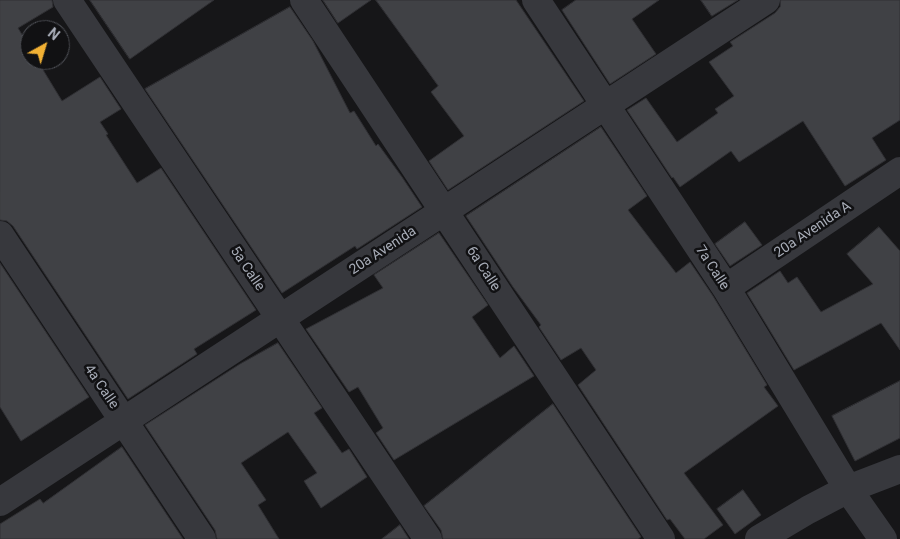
<!DOCTYPE html>
<style>
body{margin:0}
#map{position:relative;width:900px;height:539px;overflow:hidden;background:#161618;font-family:Roboto,sans-serif}
canvas{display:block}
.north{position:absolute;left:20px;top:20px;width:50px;height:50px;box-sizing:border-box;background:#111113;border:1px solid #4d4f55;border-radius:50%;rotate:39deg;font-size:14px;font-weight:700;line-height:20px;text-align:center;color:#a8adb8}
.north::after{content:'';display:block;margin:auto;width:18px;height:22px;background:#f2b134;clip-path:polygon(50% 0,100% 100%,50% 72%,0 100%)}
</style>
<div id="map">
<canvas width="900" height="539"></canvas>
<div class="north">N</div>
</div>
<script>
const context = document.querySelector('canvas').getContext('2d');
context.lineJoin = 'round';
function fill(path, color) { context.fillStyle = color; context.fill(path, 'evenodd'); }
function strokePath(path, color, width, dash) { context.strokeStyle = color; context.lineWidth = width; context.lineCap = dash ? 'butt' : 'round'; context.setLineDash(dash || []); context.stroke(path); }
function write(font, color, halo, rows, align = 'center') {
  context.font = font + ' Roboto,sans-serif'; context.lineWidth = 5; context.setLineDash([]); context.textBaseline = 'middle'; context.strokeStyle = halo; context.fillStyle = color; for (const [text, x, y, turn = 0] of rows) {
    context.save(); context.translate(x, y); context.rotate((+turn || 0) * Math.PI / 180); context.textAlign = isNaN(turn) ? turn : align; if (halo) context.strokeText(text, 0, 0); context.fillText(text, 0, 0); context.restore();
  }
}
const building = new Path2D(`
 M0 0H52L53 7 18 28 30 48V60H37L62 101 100 77 121 109 100 122 108 134 106 135 137 183 161 168 256 310 194 349 197 354 128 399 13 226 7 221 0 220Z
 M90 0H214L130 59Z
 M323 0H371L338 23Z
 M376 0H516L584 101 448 190 429 161 464 136 431 92 438 86Z
 M576 0H659L632 19 656 54 610 84 562 10Z
 M701 0H738L712 16Z
 M781 0H900V120L872 138 886 160 845 186 803 121 739 162 731 151 680 187 673 177 672 178 627 110 646 98 677 142 718 113 715 109 734 96 709 62 733 46 730 42 775 13 780 7Z
 M290 7 313 41 350 113 354 111 376 146 378 144 402 177 422 207 357 249 355 246 282 293 145 89Z
 M601 127 647 196 628 210 676 273 690 262 713 296 767 385 764 387 778 406 684 473 723 525 704 539H685L670 519 667 520 578 385 596 370 581 348 561 360 539 327 541 325 513 287 466 216Z
 M745 222 762 245 730 266 715 244Z
 M879 227 900 251V350L881 323 794 370 747 293 780 271 788 283 797 277 821 312 873 284 847 254Z
 M439 233 488 305 472 317 500 358 514 346 534 376 394 460 376 433 383 428 358 387 349 392 306 329 383 288 374 275Z
 M0 263 89 397 21 441 0 407Z
 M278 343 322 408 314 413 342 453 349 449 367 477 321 508 304 481 317 473 288 432 241 463 266 500 258 505 279 539H217L215 530 145 425 240 364Z
 M900 381V438L855 461 832 416Z
 M553 404 641 537 638 539H443L441 530 424 506Z
 M122 447 183 539H0V524L40 499 43 503Z
 M743 490 761 515 735 534 717 509Z
 M400 525 409 539H382Z`);
fill(building, '#404145');
strokePath(building, '#303034', 1);
strokePath(new Path2D(`
 M67 0 428 539
 M304 0 661 539
 M536 0 726 288 848 489 883 539
 M0 235 202 539
 M726 288 900 171
 M0 502 766 0
 M759 539 808 510 848 489 900 469`), '#37383d', 28);
write('14px', '#a8adb8', '#111113', [
 ["20a Avenida A",813,230,-34],
 ["20a Avenida",383,251,-33],
 ["7a Calle",712,268,57],
 ["5a Calle",247,269,56],
 ["6a Calle",483,269,57],
 ["4a Calle",101,387,56]
]);
</script>
